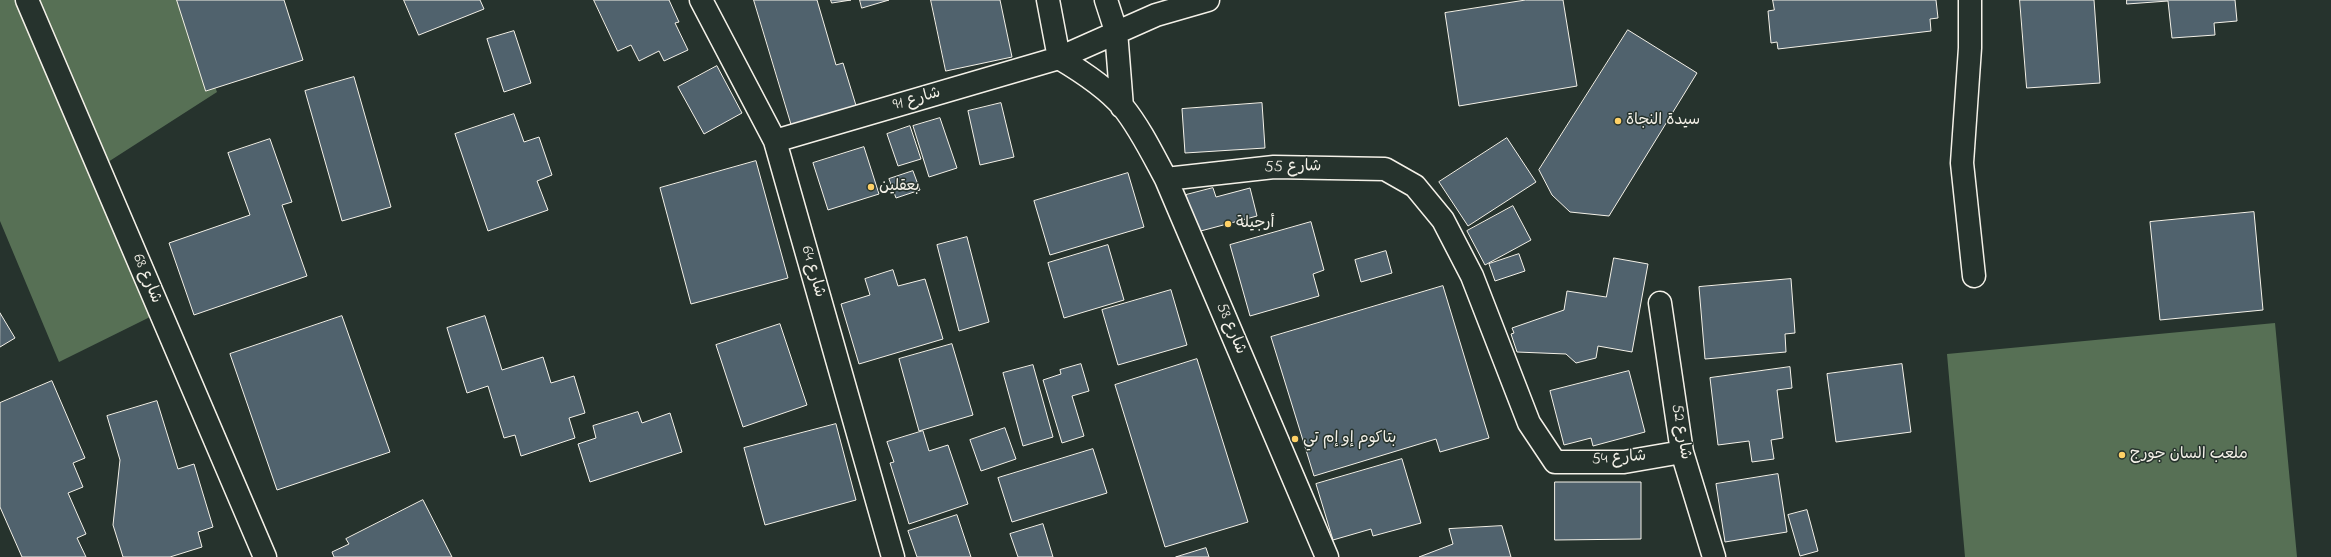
<!DOCTYPE html>
<meta charset="utf-8">
<style>
body{margin:0}
canvas{display:block;background:#26332d}
</style>
<canvas width="2331" height="557"></canvas>
<script>
const context = document.querySelector('canvas').getContext('2d');
context.lineJoin = 'round';
function fill(path, color) { context.fillStyle = color; context.fill(path, 'evenodd'); }
function strokePath(path, color, width, dash) { context.strokeStyle = color; context.lineWidth = width; context.lineCap = dash ? 'butt' : 'round'; context.setLineDash(dash || []); context.stroke(path); }
function write(font, color, halo, rows, align = 'center') {
  context.font = font + ' "Indie Flower","Playpen Sans Arabic",sans-serif'; context.lineWidth = 3; context.setLineDash([]); context.textBaseline = 'middle'; context.strokeStyle = halo; context.fillStyle = color; for (const [text, x, y, turn = 0] of rows) {
    context.save(); context.translate(x, y); context.rotate((+turn || 0) * Math.PI / 180); context.textAlign = isNaN(turn) ? turn : align; if (halo) context.strokeText(text, 0, 0); context.fillText(text, 0, 0); context.restore();
  }
}
fill(new Path2D(`
 M0 0H183L217 92 108 162 150 317 59 362 0 221Z
 M2275 323 2297 557H1965L1947 354Z`), '#577055');
const building = new Path2D(`
 M177 0H284L303 60 206 91Z
 M404 0H480L484 9 419 35Z
 M594 0H669L679 22 675 23 688 50 664 61 659 51 639 61 631 45 618 51Z
 M754 0H817L836 65 843 63 858 112 794 133Z
 M831 0H851L832 3Z
 M860 0H889L862 8Z
 M931 0H1000L1012 57 946 71Z
 M1526 0H1563L1577 86 1459 106 1445 13Z
 M1773 0H1936L1938 18 1930 19 1931 31 1778 49 1777 42 1771 43 1768 11 1774 10Z
 M2020 0H2094L2100 83 2027 88Z
 M2127 0H2235L2237 21 2214 23 2215 35 2172 38 2168 1 2127 4Z
 M1628 30 1697 73 1609 216 1570 212 1552 195 1539 170Z
 M514 31 531 83 504 92 487 39Z
 M717 66 742 113 704 134 678 87Z
 M354 77 391 207 342 221 305 91Z
 M1001 103 1014 157 980 165 968 111Z
 M1262 103 1265 148 1185 153 1182 109Z
 M514 114 524 142 539 137 552 175 537 181 548 210 488 231 455 134Z
 M940 118 957 168 929 177 913 126Z
 M910 126 921 159 898 166 887 134Z
 M1507 138 1536 182 1468 226 1439 182Z
 M270 139 292 202 282 205 307 276 194 315 169 243 250 215 228 153Z
 M864 147 879 194 828 210 813 163Z
 M756 161 788 278 691 304 660 188Z
 M913 171 920 190 896 198 889 179Z
 M1128 173 1144 227 1050 255 1034 201Z
 M1213 188 1216 197 1250 188 1257 216 1197 232 1186 195Z
 M1513 206 1531 240 1485 265 1467 231Z
 M2254 212 2263 310 2160 320 2150 222Z
 M1311 222 1324 270 1313 274 1319 296 1250 316 1230 245Z
 M967 237 989 322 959 331 937 245Z
 M1108 245 1124 300 1064 318 1048 263Z
 M1386 251 1392 273 1361 282 1355 260Z
 M1519 254 1525 271 1495 281 1489 264Z
 M1614 258 1648 264 1632 352 1598 346 1596 358 1576 363 1566 354 1517 352 1511 334 1514 333 1512 328 1564 310 1567 291 1606 297Z
 M893 270 898 286 925 279 943 339 859 364 841 304 870 295 865 279Z
 M1791 279 1795 333 1785 334 1786 352 1705 359 1699 287Z
 M1443 286 1489 438 1440 452 1436 439 1314 476 1271 337Z
 M1171 290 1187 345 1118 365 1102 310Z
 M0 313 15 338 0 347Z
 M342 316 390 452 277 490 230 354Z
 M485 316 502 370 543 357 551 383 574 376 585 413 569 418 575 438 521 456 515 435 504 438 488 386 467 393 447 328Z
 M780 324 807 405 743 427 716 345Z
 M952 344 973 415 919 431 899 359Z
 M1197 359 1248 522 1165 547 1115 385Z
 M1081 364 1089 391 1072 396 1084 436 1062 443 1043 380 1061 374 1060 370Z
 M1902 364 1911 432 1836 442 1827 374Z
 M1033 365 1053 437 1023 446 1003 373Z
 M1790 367 1792 388 1777 390 1783 438 1771 440 1774 459 1752 462 1749 441 1718 445 1710 378Z
 M1629 371 1645 432 1593 446 1591 438 1564 445 1550 391Z
 M52 381 85 458 73 463 83 487 68 493 86 534 77 538 86 557H22L0 507V403Z
 M157 401 178 469 194 464 213 527 198 532 202 547 170 557H123L113 525 120 460 107 416Z
 M638 412 642 423 670 413 682 452 590 482 578 444 596 438 593 426Z
 M836 424 856 500 765 525 744 448Z
 M1005 428 1016 459 981 471 970 440Z
 M923 431 929 451 948 445 968 504 909 524 890 463 894 462 887 442Z
 M1093 449 1107 493 1012 522 998 478Z
 M1402 459 1421 523 1373 536 1371 529 1333 540 1316 484Z
 M1778 474 1787 532 1725 542 1716 484Z
 M1555 482H1641V539L1555 540Z
 M423 500 452 557H334L332 552 349 544 346 539Z
 M1807 510 1818 551 1800 556 1788 515Z
 M957 515 971 557H917L908 531Z
 M1043 524 1053 557H1018L1010 534Z
 M1502 526 1511 557H1419L1453 544 1449 529Z
 M1206 548 1209 557H1176Z`);
fill(building, '#50626d');
strokePath(building, '#f4f1e8', 1);
const minor = new Path2D(`
 M27 0 265 557
 M701 0 775 141 893 557
 M1048 0 1059 58C1081 71 1106 87 1123 107 1140 128 1153 155 1166 179L1327 557
 M1106 0 1116 31 1122 107
 M1970 0V48L1962 163 1974 276
 M775 141 1059 58 1156 15 1208 0
 M1166 179 1274 167 1385 169 1415 186 1443 220 1472 276 1529 423 1555 462H1624L1682 452
 M1660 303 1682 452 1714 557`);
strokePath(minor, '#f4f1e8', 25);
strokePath(minor, '#26332d', 22);
for (const [x, y, r, color] of [
 [1618,121,4,"#ffd166"],
 [871,187,4,"#ffd166"],
 [1228,224,4,"#ffd166"],
 [1295,439,4,"#ffd166"],
 [2122,455,4,"#ffd166"]
]) { const dot = new Path2D(); dot.arc(x, y, r, 0, 2 * Math.PI); context.fillStyle = color; context.fill(dot); strokePath(dot, '#26332d', 1.5); }
write('16px', '#f4f1e8', '#26332d', [
 ["شارع 91",917,100,-16],
 ["شارع 55",1293,168,-1],
 ["شارع 64",812,272,74],
 ["شارع 68",146,279,67],
 ["شارع 58",1230,329,67],
 ["شارع 52",1680,432,80],
 ["شارع 54",1619,459,-4]
]);
write('16px', '#f4f1e8', '#26332d', [
 ["سيدة النجاة",1626,121],
 ["بعقلين",879,187],
 ["أرجيلة",1236,224],
 ["بتاكوم إو إم تي",1303,439],
 ["ملعب السان جورج",2130,455]
], 'left');
</script>
